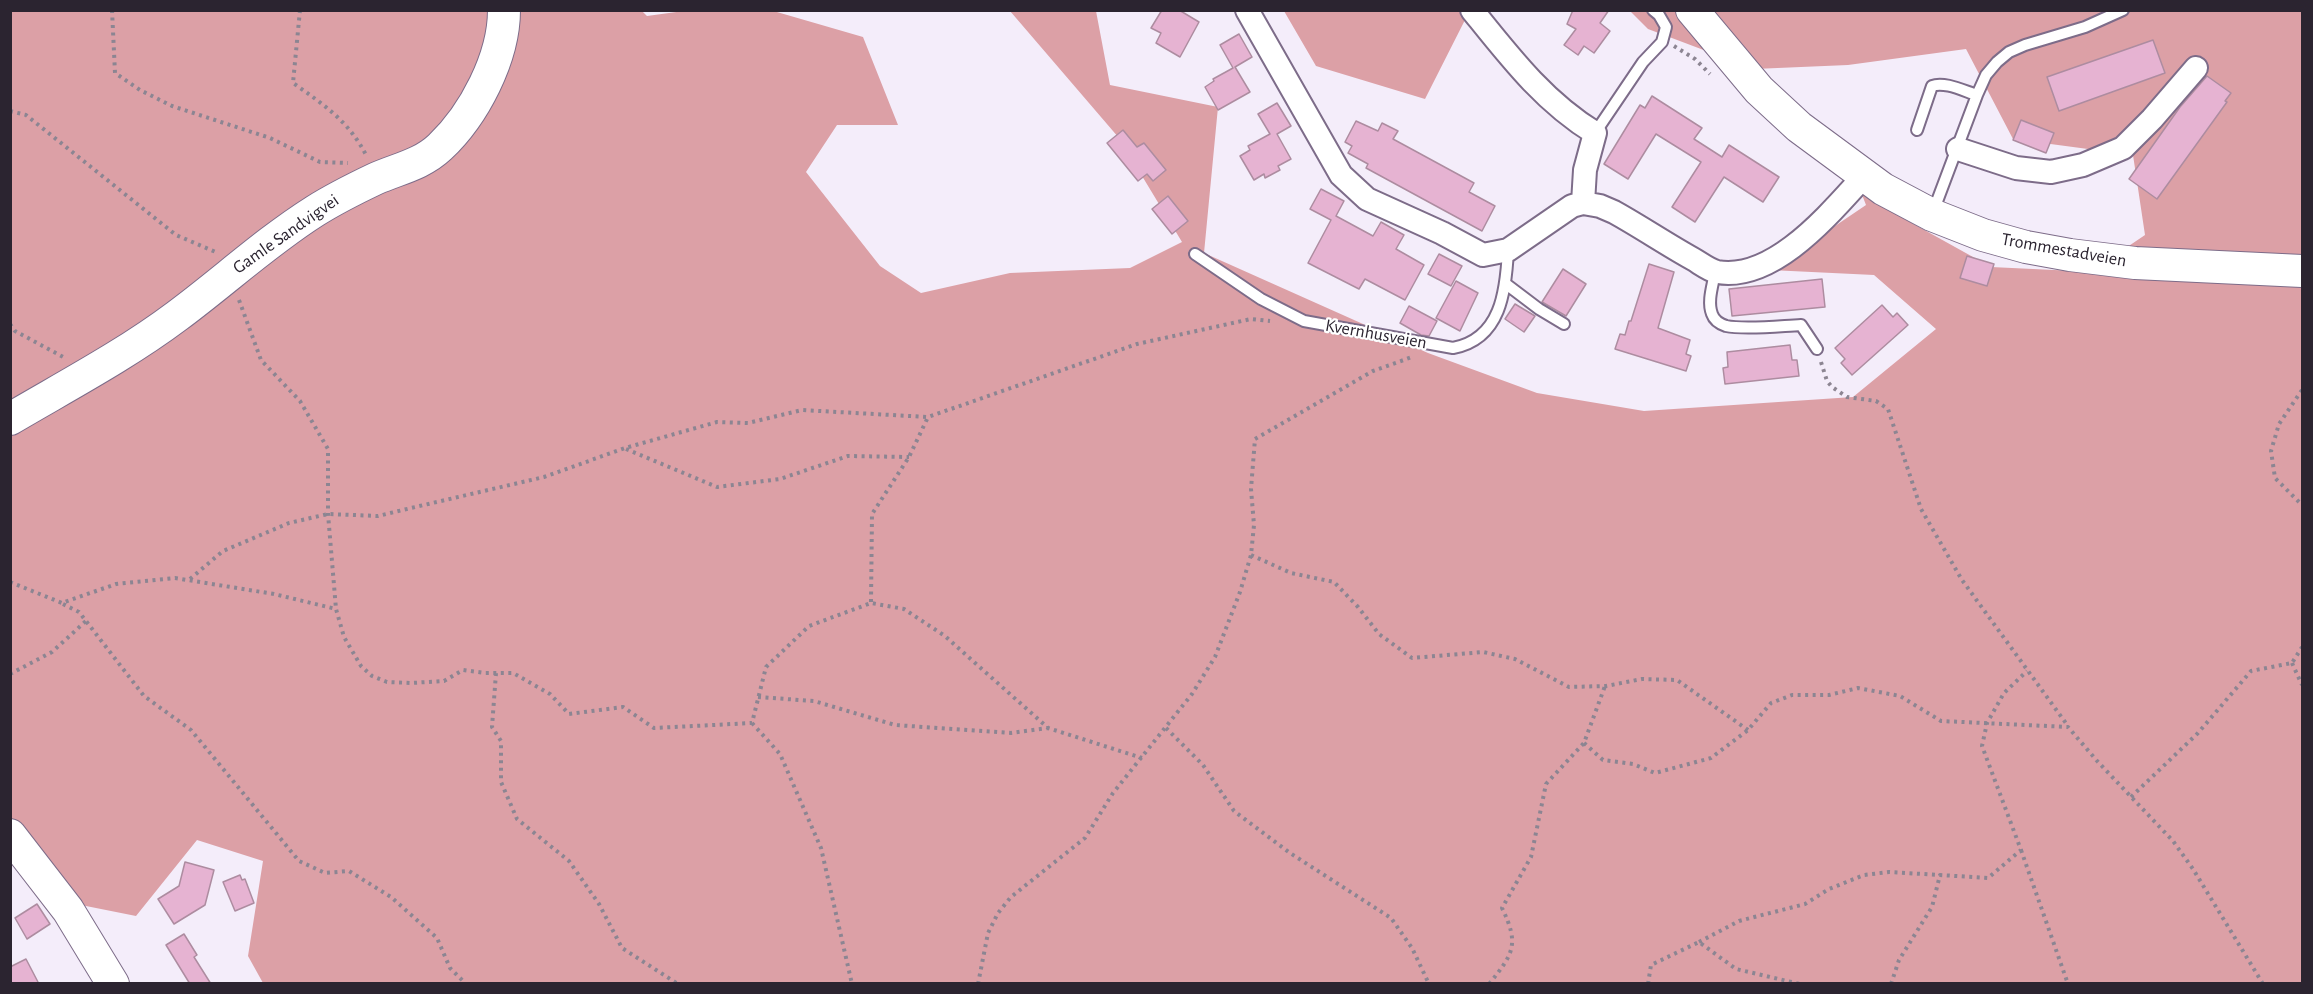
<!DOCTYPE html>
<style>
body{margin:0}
#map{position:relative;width:2313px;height:994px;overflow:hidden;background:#f4edfa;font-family:"Alegreya Sans",sans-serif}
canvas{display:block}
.frame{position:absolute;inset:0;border:12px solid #2b2430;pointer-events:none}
</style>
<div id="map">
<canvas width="2313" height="994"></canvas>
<div class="frame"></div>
</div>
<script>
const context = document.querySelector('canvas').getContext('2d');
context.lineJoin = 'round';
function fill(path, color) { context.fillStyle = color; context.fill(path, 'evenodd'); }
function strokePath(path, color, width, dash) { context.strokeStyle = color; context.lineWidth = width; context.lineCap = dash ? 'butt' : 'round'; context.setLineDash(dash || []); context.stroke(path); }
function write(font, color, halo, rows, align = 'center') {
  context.font = font + ' "Alegreya Sans",sans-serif'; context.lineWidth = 4.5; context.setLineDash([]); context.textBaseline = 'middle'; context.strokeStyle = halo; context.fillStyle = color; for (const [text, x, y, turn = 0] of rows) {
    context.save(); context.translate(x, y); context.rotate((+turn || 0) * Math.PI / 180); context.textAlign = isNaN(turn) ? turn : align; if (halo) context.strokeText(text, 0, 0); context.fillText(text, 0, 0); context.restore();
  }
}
fill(new Path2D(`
 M641 10 647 16 691 10H770L863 37 898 125H837L806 172 880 266 921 293 1010 273 1130 268 1182 242 1119 138 1010 11H1096L1110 85 1218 107 1204 253 1428 353 1537 393 1644 411 1853 397 1936 329 1874 275 1770 270 1866 205 1844 148 1892 212 1991 267 2075 271 2108 260 2145 235 2133 155 2013 139 1966 49 1848 65 1754 69 1648 29 1630 11H2302V983H263L248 956 263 861 197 840 136 916 76 904 15 864 11 866V11Z
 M1459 10 1467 16 1425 99 1316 66 1284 11Z`), '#dca0a6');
const building = new Path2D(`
 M1162 10H1179L1199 22 1180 57 1156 43 1161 33 1151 28Z
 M1573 10H1609L1600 23 1610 31 1594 53 1584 46 1578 55 1564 45 1576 29 1567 24Z
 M1239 34 1252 57 1235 67 1250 92 1218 110 1205 87 1214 81 1213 79 1233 68 1220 45Z
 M2153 40 2165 73 2059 111 2047 77Z
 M2207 76 2231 93 2225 101 2227 102 2157 199 2129 179 2180 107Z
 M1652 96 1702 128 1694 139 1722 157 1729 145 1779 177 1763 202 1724 177 1695 222 1672 207 1701 162 1656 134 1628 179 1604 164 1640 105 1645 108Z
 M1277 103 1291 126 1277 134 1291 159 1278 166 1280 170 1265 178 1264 174 1254 180 1240 156 1250 150 1248 146 1270 134 1258 114Z
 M2021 120 2054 133 2046 153 2013 140Z
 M1356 121 1378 131 1382 123 1398 131 1393 139 1474 183 1469 192 1495 206 1482 231 1366 168 1368 164 1348 153 1352 146 1345 142Z
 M1123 130 1137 147 1144 143 1166 170 1153 181 1147 174 1138 181 1107 143Z
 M1321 189 1344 201 1336 216 1373 236 1381 222 1404 235 1396 249 1424 265 1405 300 1365 279 1359 289 1308 263 1331 220 1310 209Z
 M1168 196 1188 221 1172 234 1152 209Z
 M1439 254 1462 266 1451 286 1428 274Z
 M1967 256 1994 264 1987 286 1960 278Z
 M1649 264 1674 272 1658 328 1690 340 1686 354 1691 356 1686 371 1615 349 1620 334 1625 335 1629 321H1631Z
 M1563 269 1586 284 1566 316 1542 302Z
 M1822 279 1825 307 1732 316 1729 289Z
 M1456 281 1478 293 1460 331 1436 318Z
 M1515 304 1535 316 1524 332 1505 319Z
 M1882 305 1893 317 1897 313 1908 325 1852 375 1841 363 1845 359 1835 348Z
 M1409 306 1437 321 1429 336 1421 335 1400 323Z
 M1790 345 1792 360H1797L1799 376 1725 384 1723 368 1728 367 1727 352Z
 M185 862 214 870 205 905 174 924 158 899 179 886Z
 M240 875 242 880 245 879 254 903 235 911 223 882Z
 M37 904 50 924 27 939 15 918Z
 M184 934 197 955 194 957 211 984H190L166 945Z
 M26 959 39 984H10V967Z`);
fill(building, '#e6b3d2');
strokePath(building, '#ad8ca0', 1.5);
const lane = new Path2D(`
 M1917 130 1932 86C1944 81 1964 91 1977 95
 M1595 133 1643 62 1662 42 1666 27 1659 15 1653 10
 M1933 212 1977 95 1986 75 1997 62 2009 52 2025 45 2085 27 2123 10
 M1195 254 1261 299 1304 321 1453 348C1501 339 1506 291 1508 250
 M1715 272C1713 285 1707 301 1712 314 1714 320 1720 324 1726 326 1745 330 1780 326 1801 325L1817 349
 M1506 284 1539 309 1564 324`);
const street = new Path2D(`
 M1247 10 1341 175 1367 199 1442 233 1483 255 1508 250 1572 206 1583 203 1600 206 1614 212C1641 227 1666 244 1693 259 1700 263 1709 270 1717 272 1774 282 1830 213 1865 175
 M1472 10C1509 56 1544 102 1595 133L1585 170 1583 203
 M1958 149 2016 168 2051 172 2083 165 2123 148 2152 119 2196 68`);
const secondary = new Path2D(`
 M1692 10 1759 90 1799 127 1883 189 1932 215 1983 235 2026 247 2070 255 2135 263 2302 271
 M10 419C66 386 125 355 177 316 223 282 266 242 315 211 334 199 354 189 375 179 397 169 421 165 440 147 474 115 504 58 504 10
 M10 835 68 910 113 984`);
strokePath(lane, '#7d6c89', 14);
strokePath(street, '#7d6c89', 26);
strokePath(secondary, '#7d6c89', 34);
strokePath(new Path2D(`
 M112 10 115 73 140 90 172 106 270 138 320 162 348 163
 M300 10 293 83C323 104 350 122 367 157
 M1674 46 1695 59 1710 74
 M10 111 26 115 176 235 218 253
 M239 300 261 360 300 401 328 449V514L336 609
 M10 324 15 331 65 358
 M1821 362 1827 381 1832 387 1847 397 1876 401 1888 409 1921 509 1962 580 2068 726
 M2302 390 2279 424 2271 451 2275 478 2302 505
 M626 449 717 487 780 479 848 456 909 457
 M1251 555 1291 573 1334 582 1358 607 1379 634 1412 658 1483 652 1515 659 1569 687 1606 686 1642 679 1677 680 1748 730
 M190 579 223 551 289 523 328 514 378 516 411 508 544 477 625 448 717 422 748 423 802 410 928 417 1137 344 1251 319 1270 321
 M10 582 62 603 116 584 175 578 274 594 336 609 344 637 361 666 372 676 387 682 411 683 444 681 463 670 485 673H513L550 694 569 714 623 707 654 728 752 723 766 667 809 626 871 603 904 609 945 636 1048 728 1142 758
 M871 602 872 514 909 457 928 417
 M63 604 79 612 144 696 191 730 299 861 325 873 349 871 391 897 437 938 450 968 466 984
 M2292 663 2302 685
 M496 673 492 727 501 741V782L517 819 569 861 599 904 622 948 678 984
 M10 674 52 652 86 621
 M758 697 814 701 895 725 1011 733 1048 728
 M752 723 780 754 821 848 852 984
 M1166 728 1203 765 1234 811 1290 853 1391 918 1412 948 1429 984
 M1584 743 1603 760 1633 764 1655 773 1711 758 1748 730 1771 703 1792 695H1829L1858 688 1900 696 1941 721 2068 727 2098 762 2173 841 2193 869 2263 984
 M2131 797 2198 733 2251 671 2292 663 2302 647
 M2021 850 2068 984
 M1699 942 1739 921 1805 904 1829 889 1864 875 1889 872 1940 875
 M978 984 988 933 998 913 1011 897 1085 838 1113 793 1192 694 1215 657 1240 592 1251 555 1254 525 1251 489 1255 439 1373 371 1412 357
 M1489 984C1513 954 1520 945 1502 908L1531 857 1546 784 1584 743 1605 686
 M1648 984 1651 965 1699 942 1736 969 1800 984
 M1891 984 1899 960 1932 907 1940 875 1988 878 2021 850 1982 746 1987 723 2004 693 2027 671`), '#8c8592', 4, [3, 4.5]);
strokePath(lane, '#fff', 10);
strokePath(street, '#fff', 22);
strokePath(secondary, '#fff', 32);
write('18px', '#2b2430', '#fff', [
 ["Gamle Sandvigvei",286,234,-35],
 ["Trommestadveien",2064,250,10],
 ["Kvernhusveien",1376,334,10]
]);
</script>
